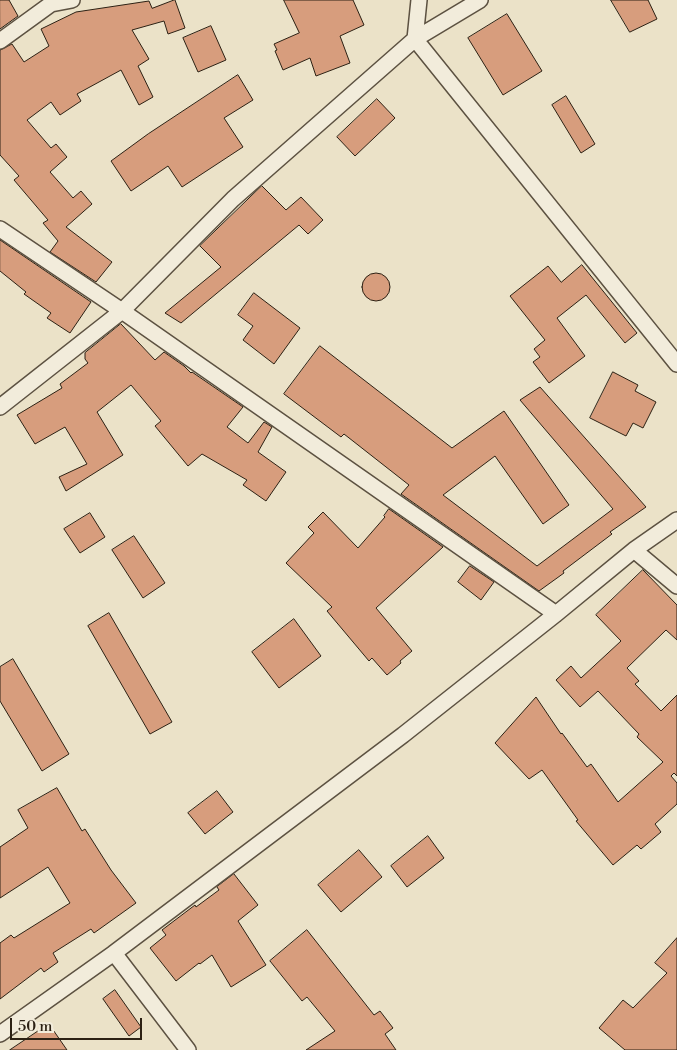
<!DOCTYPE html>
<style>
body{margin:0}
#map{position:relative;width:677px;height:1050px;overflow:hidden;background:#ebe2c8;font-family:"Libre Bodoni",serif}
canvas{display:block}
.scale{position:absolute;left:10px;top:1018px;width:132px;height:22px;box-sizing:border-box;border:2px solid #2c2114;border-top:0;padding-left:6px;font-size:15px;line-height:18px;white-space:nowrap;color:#2c2114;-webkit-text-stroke:4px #f2ecdb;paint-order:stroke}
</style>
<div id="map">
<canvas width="677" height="1050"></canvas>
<div class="scale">50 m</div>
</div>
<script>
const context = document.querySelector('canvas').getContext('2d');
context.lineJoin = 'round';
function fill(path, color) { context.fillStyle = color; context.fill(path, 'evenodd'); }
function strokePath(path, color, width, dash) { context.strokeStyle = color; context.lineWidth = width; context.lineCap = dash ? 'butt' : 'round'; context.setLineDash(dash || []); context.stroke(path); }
const building = new Path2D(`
 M0 0H9L18 16 0 29Z
 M175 0 185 28 168 34 164 21 132 30 149 59 138 66 153 97 139 105 121 70 77 94 81 101 60 115 51 102 27 120 51 148 56 144 67 157 50 172 73 198 81 191 92 204 66 227 112 262 96 282 50 252 58 241 43 223 48 220 14 180 19 176 0 155V50L12 44 24 62 49 46 41 29 76 12 149 1 152 8Z
 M284 0H353L364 25 340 36 350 63 316 76 310 58 283 70 275 51 277 50 274 44 299 33Z
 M611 0H648L657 19 630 32Z
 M507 14 542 71 503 95 468 38Z
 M211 26 226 60 198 72 183 38Z
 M238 75 253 100 224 118 243 147 182 187 168 166 131 191 111 161 148 134Z
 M566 96 595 144 581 153 552 105Z
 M377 99 395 118 355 156 337 137Z
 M262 186 286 210 301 197 323 220 308 234 299 225 181 323 165 313 221 267 200 246Z
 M0 240 91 302 70 333 47 318 51 313 24 294 26 292 0 271Z
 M582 265 637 333 625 343 586 295 557 318 585 356 549 383 533 362 540 357 534 349 545 340 510 296 548 266 561 282Z
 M362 287a14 14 0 1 1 28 0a14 14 0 1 1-28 0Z
 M254 293 300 328 274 364 243 340 253 326 238 315Z
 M121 324 155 360 164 352 184 366 191 373 192 372 243 407 227 427 248 443 264 422 272 427 258 452 286 472 266 501 243 485 247 480 202 454 188 466 155 426 161 421 131 385 97 412 123 455 66 491 59 477 87 464 65 427 35 444 17 415 62 388 60 384 88 363 85 359V353Z
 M320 346 452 448 504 411 569 505 543 524 495 456 443 495 537 566 613 509 520 400 540 387 646 507 610 532 612 534 563 571 564 573 539 591 401 494 409 485 344 434 341 437 284 394Z
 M613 372 638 385 635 391 656 402 643 428 633 423 626 436 590 418Z
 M389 509 443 547 376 608 412 651 400 661 401 663 387 675 372 658 369 661 327 611 332 607 286 563 314 533 308 527 323 512 358 548 385 517 384 516Z
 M90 513 105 537 80 553 64 529Z
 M134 536 165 583 143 598 112 550Z
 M470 566 494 582 481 600 458 582Z
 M643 570 677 605V640L666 630 627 668 639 681 635 684 661 711 677 695V776L674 773 671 776 677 783V804L655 824 661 832 641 849 637 845 613 865 576 821 578 820 542 770 529 779 495 743 536 697 561 734 562 733 587 767 591 764 618 802 663 762 637 737 639 734 598 691 580 707 556 680 571 666 581 678 621 641 596 615Z
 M109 613 172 722 150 734 88 626Z
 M294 619 321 656 279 688 252 652Z
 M13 659 69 754 42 771 0 701V667Z
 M57 788 82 831 85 829 111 870 136 903 94 933 91 929 53 953 58 962 44 972 41 968 0 999V943L11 935 14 938 70 903 48 867 0 898V847L28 828 18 810Z
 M217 791 233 812 205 834 188 813Z
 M428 836 444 858 407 887 391 866Z
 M359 850 382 877 341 912 318 885Z
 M234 874 258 905 238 921 266 965 231 987 212 955 200 964 199 963 176 981 150 948 166 935 162 930 195 905 196 907 219 890 217 887Z
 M307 930 374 1015 380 1011 393 1028 385 1034 396 1050H306L335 1031 307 997 302 1001 270 961Z
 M677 938V1050H625L599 1028 623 1000 633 1008 667 973 655 963Z
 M115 990 141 1027 129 1036 103 999Z
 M49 1024 67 1050H10Z`);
fill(building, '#d79d7d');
strokePath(building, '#2c2114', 1);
const street = new Path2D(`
 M419 0 415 39 677 364
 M0 41 51 4 72 0
 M0 229 122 311 556 614
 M0 407 122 311 233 199 415 39 480 0
 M634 550 677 586
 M114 953 188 1050
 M0 1034 114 953 403 735 556 614 634 550 677 520`);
strokePath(street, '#5c5141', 18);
strokePath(street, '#f2ecdb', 15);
</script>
